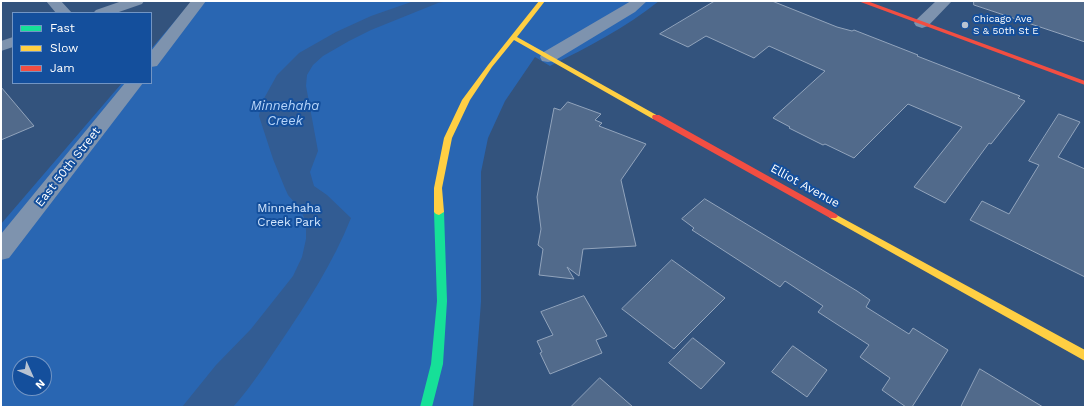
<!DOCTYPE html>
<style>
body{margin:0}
#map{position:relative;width:1086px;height:408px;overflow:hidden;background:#33537d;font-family:"Work Sans",sans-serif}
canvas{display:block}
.frame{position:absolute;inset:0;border:2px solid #fff;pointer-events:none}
.legend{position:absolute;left:12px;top:12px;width:140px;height:72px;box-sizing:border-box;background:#144f9c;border:1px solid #7295c4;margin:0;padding:5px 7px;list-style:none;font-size:12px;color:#fff}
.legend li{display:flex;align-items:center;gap:8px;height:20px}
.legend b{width:20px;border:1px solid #7295c4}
.north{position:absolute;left:12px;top:356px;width:40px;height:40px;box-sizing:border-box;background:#144f9c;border:1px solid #7295c4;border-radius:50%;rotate:135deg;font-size:11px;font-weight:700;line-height:16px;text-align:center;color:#fff}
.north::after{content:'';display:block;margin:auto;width:14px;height:18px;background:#b8c3d2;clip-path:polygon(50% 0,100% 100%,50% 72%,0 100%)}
</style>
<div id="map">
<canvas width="1086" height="408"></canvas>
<div class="frame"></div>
<ul class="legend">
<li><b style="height:5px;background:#16e098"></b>Fast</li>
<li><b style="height:5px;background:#ffcf43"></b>Slow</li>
<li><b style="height:5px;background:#f24e42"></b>Jam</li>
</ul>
<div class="north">N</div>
</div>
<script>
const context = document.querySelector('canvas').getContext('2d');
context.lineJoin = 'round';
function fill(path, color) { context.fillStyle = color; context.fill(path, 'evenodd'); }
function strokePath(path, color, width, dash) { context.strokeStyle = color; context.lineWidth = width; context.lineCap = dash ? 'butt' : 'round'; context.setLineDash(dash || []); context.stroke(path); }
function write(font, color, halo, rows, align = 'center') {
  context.font = font + ' "Work Sans",sans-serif'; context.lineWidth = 4; context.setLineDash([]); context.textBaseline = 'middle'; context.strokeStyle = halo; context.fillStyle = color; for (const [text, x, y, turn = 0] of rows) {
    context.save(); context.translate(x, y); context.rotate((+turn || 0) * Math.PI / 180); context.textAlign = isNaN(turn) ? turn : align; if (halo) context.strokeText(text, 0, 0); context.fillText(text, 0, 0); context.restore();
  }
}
fill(new Path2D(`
 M192 1H659C625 28 588 47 550 66L535 57 505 101 488 138 481 172V302L473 407H1V224L122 83H151V49ZM20 364H44V388H20Z`), '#2966b2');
fill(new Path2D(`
 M414 1H448L438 3 371 30 349 41 323 56 313 65 307 75 306 86 318 151 310 172 314 186 327 195 351 218C333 263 307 303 280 343 265 365 251 387 233 407H182L216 365 251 329 293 276 302 257 306 239V223L301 210 288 195 284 186 273 159 259 116 262 102 277 75 299 53 336 32 371 16Z`), '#325c93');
const building = new Path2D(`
 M715 1H772L837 27 852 31 854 30 918 55 917 56 1020 96 1018 98 1025 101 991 144 989 143 945 203 914 187 962 127 908 104 854 158 825 144 823 145 789 128 790 127 773 118 825 71 769 46 754 58 706 36 688 47 660 34Z
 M974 1H1085V42L974 5Z
 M1 87 34 126 1 140Z
 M568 102 601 114 595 120 602 123 599 126 646 144 621 180 636 246 583 249 579 276 567 267 574 279 539 275 543 249 538 245 541 229 537 197 554 108 560 110Z
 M1059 114 1080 122 1058 157 1085 169V277L970 220 982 201 1009 214 1039 165 1029 161Z
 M705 199 857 291 870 300 866 307 909 334 913 328 948 350 912 407H906L882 390 890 378 860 357 869 345 818 312 823 306 785 281 780 287 692 230 694 228 682 219Z
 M672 260 725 298 674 349 622 309Z
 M584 296 607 336 596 340 602 353 550 374 540 353 542 352 537 341 553 335 541 312Z
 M693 338 725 363 701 389 669 363Z
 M793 346 827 370 807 397 772 372Z
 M980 369 1043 407H961Z
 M600 378 633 407H571Z`);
fill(building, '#516a8b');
strokePath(building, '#92a4bc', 1);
fill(new Path2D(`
 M46 1H61L72 13H56Z
 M122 1H144L142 4 116 13H93L96 10Z
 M191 1H206L157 66 151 67V51Z
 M631 1H647L635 12 554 61 548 62 542 61 540 57 542 53Z
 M936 1H952L928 26 922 28 916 26 914 23 916 20Z
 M13 37V47L1 51V41Z
 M125 83H143L9 258 1 260V234Z`), '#7e93ae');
fill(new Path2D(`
 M439 209 444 212 447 301 443 364 432 407H420L431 364 437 301 434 212Z`), '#16e098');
fill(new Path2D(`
 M539 1H545L517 37 660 117 659 119H653L514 40 492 67 470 100 452 138 442 188 444 212 439 215 436 214 434 212V188L444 138 462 100 488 65Z
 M833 213 1085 350V361L830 218 828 216 830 214Z`), '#ffcf43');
fill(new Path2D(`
 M858 1H867L1085 81V85Z
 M653 115H659L836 214 838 216 836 218H830L653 119 652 117Z`), '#f24e42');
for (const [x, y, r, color] of [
 [965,25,4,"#b8c3d2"]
]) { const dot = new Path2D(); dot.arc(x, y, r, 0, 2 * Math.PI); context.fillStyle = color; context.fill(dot); strokePath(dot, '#144f9c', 1.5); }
write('10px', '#fff', '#144f9c', [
 ["Chicago Ave",973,19],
 ["S & 50th St E",973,31]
], 'left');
write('12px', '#fff', '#144f9c', [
 ["East 50th Street",68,167,-52],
 ["Elliot Avenue",805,186,29]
]);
write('12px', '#d2e6fd', '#144f9c', [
 ["Minnehaha",289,208],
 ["Creek Park",289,222]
]);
write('italic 13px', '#b7d5fa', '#144f9c', [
 ["Minnehaha",285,106],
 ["Creek",285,121]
]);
</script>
